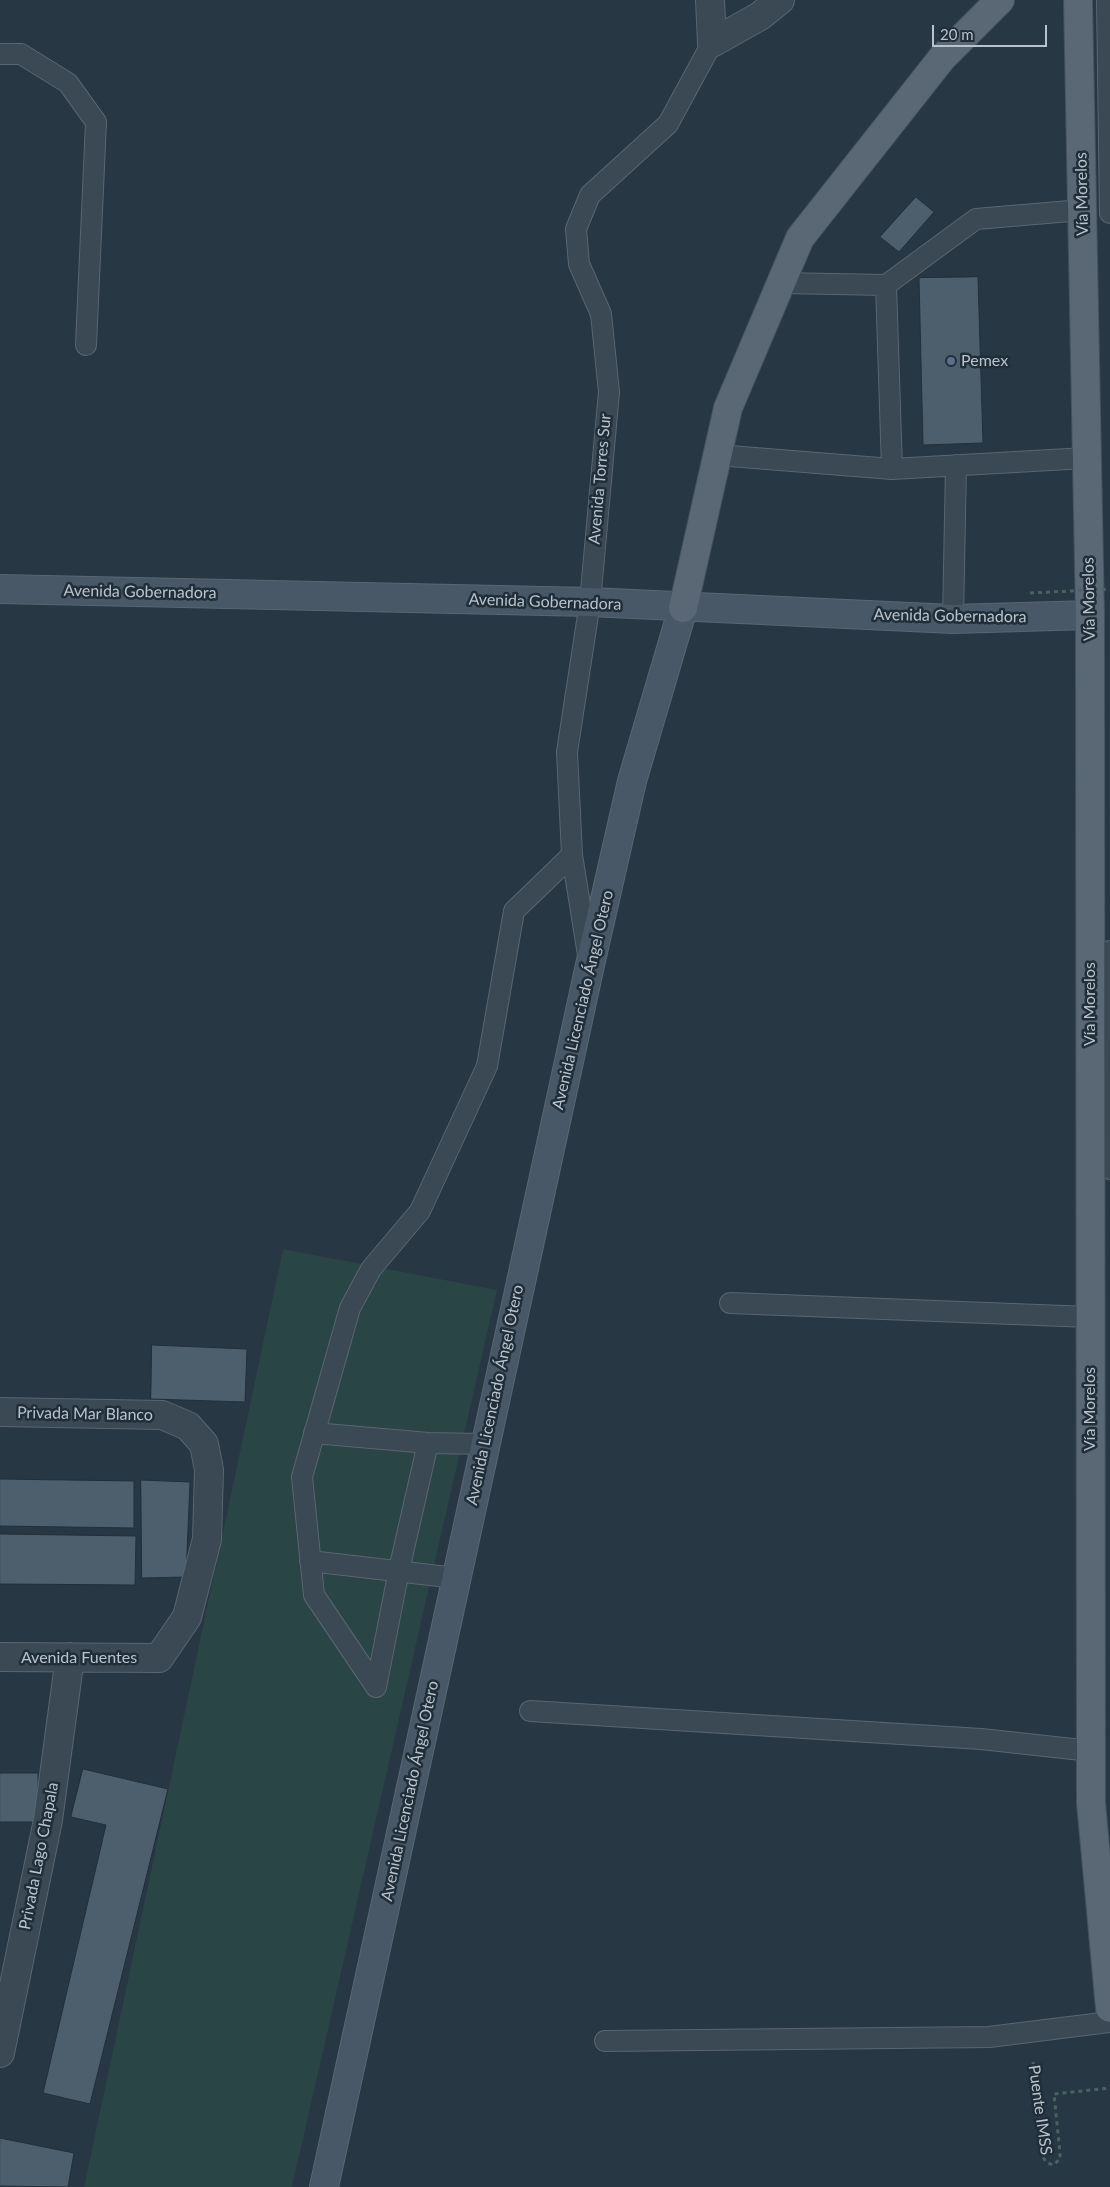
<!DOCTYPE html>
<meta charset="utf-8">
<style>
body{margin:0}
#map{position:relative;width:1110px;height:2187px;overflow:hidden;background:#273744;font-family:Lato,sans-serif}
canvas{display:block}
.scale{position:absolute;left:932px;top:25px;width:115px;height:22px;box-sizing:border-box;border:2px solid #b9c3cd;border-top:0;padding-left:6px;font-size:15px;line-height:18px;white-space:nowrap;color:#b9c3cd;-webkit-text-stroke:4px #202e39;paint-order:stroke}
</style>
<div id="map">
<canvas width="1110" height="2187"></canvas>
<div class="scale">20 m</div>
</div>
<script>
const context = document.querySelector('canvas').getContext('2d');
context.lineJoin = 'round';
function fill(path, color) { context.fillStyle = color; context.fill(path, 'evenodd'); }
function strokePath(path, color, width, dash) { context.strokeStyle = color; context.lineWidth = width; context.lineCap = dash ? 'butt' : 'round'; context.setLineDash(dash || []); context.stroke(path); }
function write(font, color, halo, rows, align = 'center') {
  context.font = font + ' Lato,sans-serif'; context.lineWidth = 5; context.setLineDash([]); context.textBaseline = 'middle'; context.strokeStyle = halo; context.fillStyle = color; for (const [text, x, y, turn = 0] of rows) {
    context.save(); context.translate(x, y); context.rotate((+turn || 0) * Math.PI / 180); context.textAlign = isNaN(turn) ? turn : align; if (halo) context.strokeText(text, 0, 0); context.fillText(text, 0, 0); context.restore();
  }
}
fill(new Path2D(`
 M283 1249 497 1290 292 2187H84Z`), '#294545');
const building = new Path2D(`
 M916 197 934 212 899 252 880 237Z
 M978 277 983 443 923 445 919 278Z
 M152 1345 247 1349 245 1402 151 1399Z
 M0 1479 134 1481V1528L0 1526Z
 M141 1480 190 1482 186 1577 142 1578Z
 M0 1534 136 1536 135 1585 0 1584Z
 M83 1769 168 1789 90 2104 43 2093 106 1825 71 1817Z
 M0 1773H38V1822H0Z
 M0 2138 74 2153 68 2187 0 2186Z`);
fill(building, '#4d5f6c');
strokePath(building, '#22303b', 1);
const lane = new Path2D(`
 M1107 0 1110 213
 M0 54H21L68 83 96 122 86 345
 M781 283 886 285 976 219 1082 210
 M886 285 892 469
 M717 455 892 469 1086 458
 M953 619 956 465
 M1110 951V1169
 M588 955 572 855 567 752 590 602 609 392 601 314 579 264 576 229 590 195 668 124 712 43
 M730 1303 1090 1317
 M314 1433 428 1443 484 1444
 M310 1561 456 1578
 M376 1687 314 1595 302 1477 350 1308 371 1269 420 1211 487 1066 514 911 572 855
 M376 1687 399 1570 428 1443
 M530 1711 981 1739 1091 1751
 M605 2041 989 2037 1110 2022`);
const street = new Path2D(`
 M710 0 712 43 760 16 780 0
 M0 1412 162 1415 188 1426 204 1444 209 1470 207 1539 187 1617 159 1658 0 1657
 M0 2053 48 1820 70 1657`);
const secondary = new Path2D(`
 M0 589 590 602 953 619 1090 615
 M324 2187 590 965 632 781 683 608`);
const primary = new Path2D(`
 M1078 0 1090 615 1091 1803 1110 2008
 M683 608 728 408 800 238 942 58 1000 0`);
strokePath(lane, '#5a6671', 22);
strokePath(street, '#5a6671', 30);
strokePath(secondary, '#5a6671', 30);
strokePath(primary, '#45525d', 30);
strokePath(new Path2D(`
 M1033 2062 1043 2157 1046 2162 1053 2165 1060 2159V2153L1054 2094 1110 2088`), '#496362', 3, [4, 4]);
strokePath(lane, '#3b4954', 20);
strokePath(street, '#3b4954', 28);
strokePath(secondary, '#495867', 28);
strokePath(primary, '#596874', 28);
strokePath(new Path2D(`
 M1030 593 1110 589`), '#496362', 3, [4, 4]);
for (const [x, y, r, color] of [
 [951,361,5,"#5c6f8a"]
]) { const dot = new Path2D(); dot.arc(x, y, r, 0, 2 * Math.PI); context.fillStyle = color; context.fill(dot); strokePath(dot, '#202e39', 2); }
write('16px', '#b9c3cd', '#202e39', [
 ["Vía Morelos",1082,194,-91],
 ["Avenida Torres Sur",600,479,-85],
 ["Avenida Gobernadora",140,592,1],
 ["Vía Morelos",1089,599,-91],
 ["Avenida Gobernadora",545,602,2],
 ["Avenida Gobernadora",950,616,1],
 ["Avenida Licenciado Ángel Otero",583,1000,-77],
 ["Vía Morelos",1090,1004,-90],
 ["Avenida Licenciado Ángel Otero",495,1395,-78],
 ["Vía Morelos",1090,1409,-90],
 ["Privada Mar Blanco",85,1414,1],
 ["Avenida Fuentes",79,1658],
 ["Avenida Licenciado Ángel Otero",410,1791,-78],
 ["Privada Lago Chapala",39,1856,-79],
 ["Puente IMSS",1040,2110,82]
]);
write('16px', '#b9c3cd', '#202e39', [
 ["Pemex",961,361]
], 'left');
</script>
